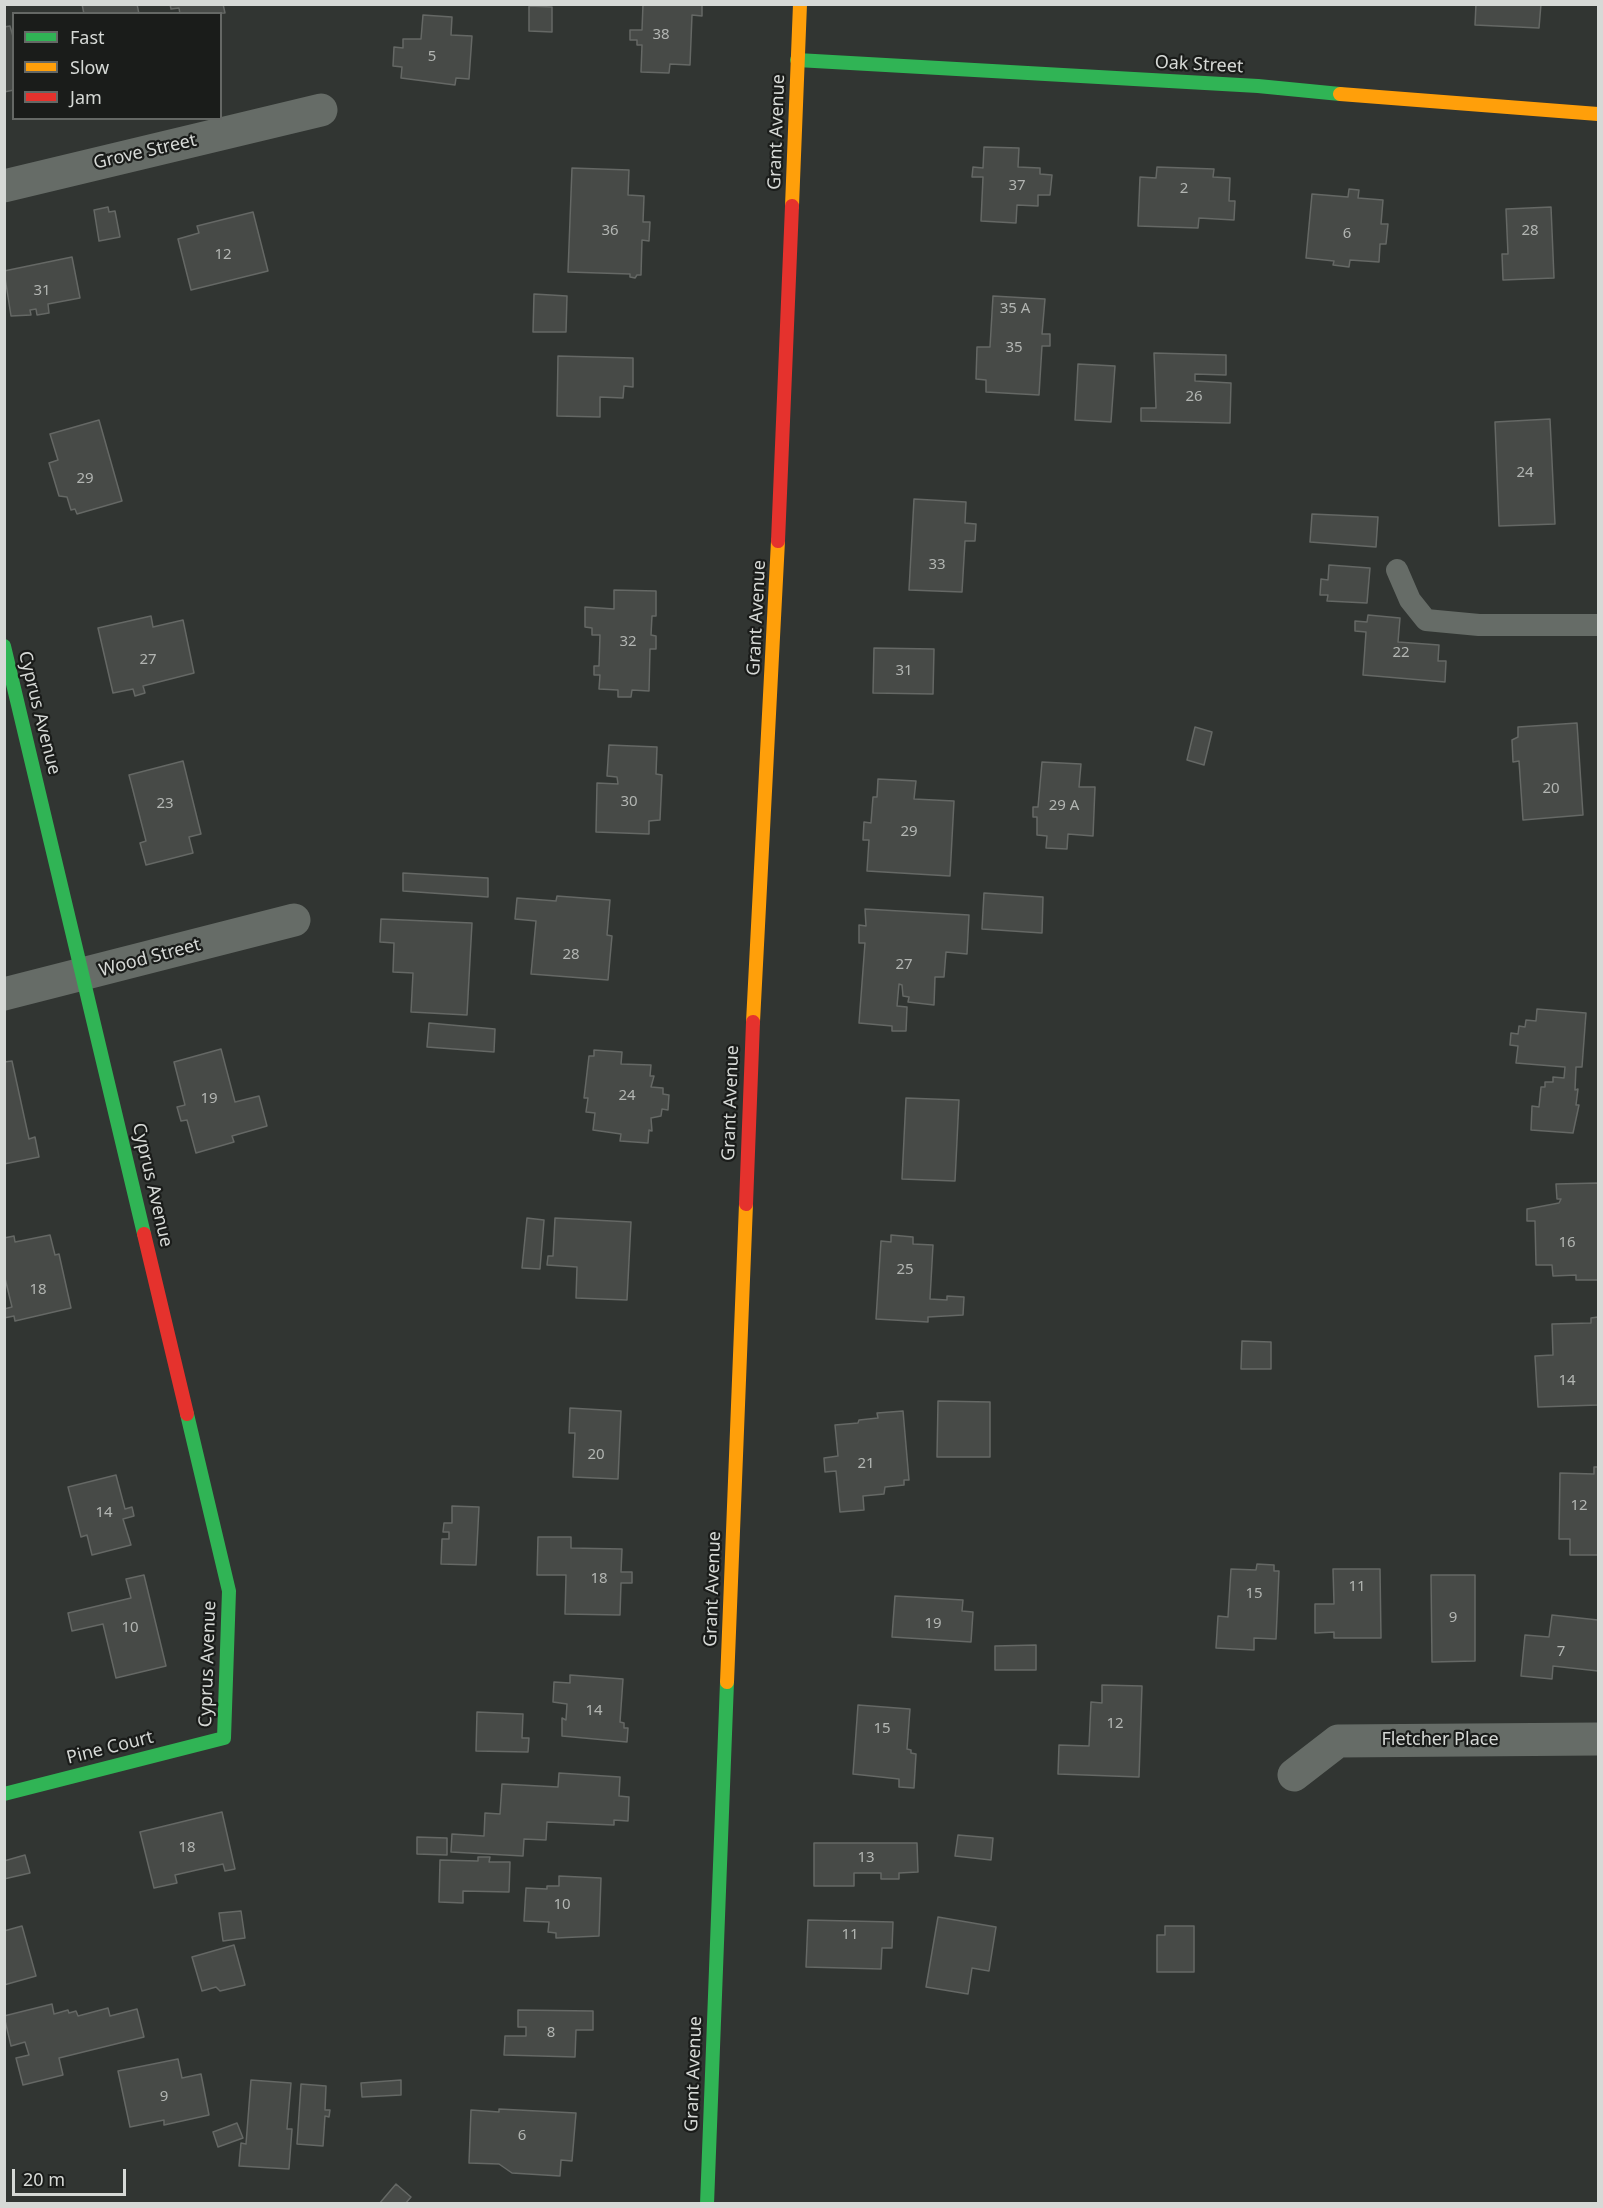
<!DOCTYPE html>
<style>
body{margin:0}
#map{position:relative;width:1603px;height:2208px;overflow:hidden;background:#313532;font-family:"Noto Sans",sans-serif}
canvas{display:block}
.frame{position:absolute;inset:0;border:6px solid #d6d9d6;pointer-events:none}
.legend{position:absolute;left:12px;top:12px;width:210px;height:108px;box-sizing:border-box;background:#1a1c1a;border:2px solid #656865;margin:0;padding:8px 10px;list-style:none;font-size:18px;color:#d6d9d6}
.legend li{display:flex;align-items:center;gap:12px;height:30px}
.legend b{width:30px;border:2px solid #656865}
.scale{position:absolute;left:12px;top:2169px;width:114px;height:27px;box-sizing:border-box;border:3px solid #d6d9d6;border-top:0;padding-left:8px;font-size:18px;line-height:21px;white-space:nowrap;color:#d6d9d6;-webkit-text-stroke:4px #1a1c1a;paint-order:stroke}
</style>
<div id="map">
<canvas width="1603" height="2208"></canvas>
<div class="frame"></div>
<ul class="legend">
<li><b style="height:8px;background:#30b455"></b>Fast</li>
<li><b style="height:8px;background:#ff9f0a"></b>Slow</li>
<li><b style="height:8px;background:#e5322d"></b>Jam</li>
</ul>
<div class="scale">20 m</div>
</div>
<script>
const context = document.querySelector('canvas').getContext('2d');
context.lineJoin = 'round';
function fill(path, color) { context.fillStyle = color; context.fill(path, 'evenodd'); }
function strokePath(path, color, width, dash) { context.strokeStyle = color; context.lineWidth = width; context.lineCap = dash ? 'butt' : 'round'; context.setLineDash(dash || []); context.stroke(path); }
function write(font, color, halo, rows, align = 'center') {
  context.font = font + ' "Noto Sans",sans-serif'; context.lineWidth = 4.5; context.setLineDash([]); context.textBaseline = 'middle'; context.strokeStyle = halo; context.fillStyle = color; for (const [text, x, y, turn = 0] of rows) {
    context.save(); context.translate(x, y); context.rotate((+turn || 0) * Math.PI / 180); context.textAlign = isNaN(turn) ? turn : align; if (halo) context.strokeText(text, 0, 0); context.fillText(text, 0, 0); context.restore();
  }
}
const building = new Path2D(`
 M82 4H137L139 14H84Z
 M170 4H223L225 13 180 14 179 8 171 9Z
 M643 4H702V16L692 15 690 65 670 64 669 73 641 72 642 45H637V40H630V30H642Z
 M1476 4H1541L1539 28 1475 25Z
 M529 6 552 7V32L529 31Z
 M423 15 452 17 451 35 472 36 469 79 456 78 455 85 401 78 402 67 393 66 394 47 403 48V39H421Z
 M10 26 14 40V90L4 92V27Z
 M984 147 1019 148 1018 167 1040 168V174L1052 175 1050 195H1038V206L1017 205 1016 223 981 221 983 177H972L973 167 983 168Z
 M1157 167 1214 169 1213 177 1230 178 1229 201H1235L1234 220 1199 218 1198 228 1138 226 1140 177 1156 178Z
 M572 168 629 170 628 195 644 196 643 222H650L649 241 642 240 641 275H637L635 278 630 277V274L568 272Z
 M1349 189 1359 190 1358 198 1383 200 1381 224H1388L1386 244H1380L1379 262 1350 260 1349 267 1333 265 1334 261 1306 258 1312 194 1348 197Z
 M108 207 109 212 115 211 120 237 99 241 94 210Z
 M1551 207 1554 278 1503 280 1502 254H1508L1506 209Z
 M253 212 268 271 191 290 178 239 199 233 197 226Z
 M72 257 80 298 48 304 49 313 37 315 36 309 30 310 31 315 11 316 4 271Z
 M534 294 567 296 566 332H533Z
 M993 296 1045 299 1042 334H1050V346H1042L1039 395 986 392V380L976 379 977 347H990Z
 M1154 353 1226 355V375L1195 374V381L1231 383 1230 423 1141 421V408H1156Z
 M558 356 633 358V387L624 386 623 398 600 397V417L557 416Z
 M1078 364 1115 366 1111 422 1075 420Z
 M1550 419 1555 524 1499 526 1495 422Z
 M99 420 122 501 77 514 75 509 71 510 67 497 59 496 49 463 58 460 50 434Z
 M914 499 966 502 965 523 976 524 975 541H965L962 592 909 590Z
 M1312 514 1378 517 1376 547 1310 542Z
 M1329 565 1370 568 1367 603 1327 601 1328 595H1320L1321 579 1328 580Z
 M614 590 656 591V616H652L651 635 656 636V649H650L649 691 632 690 631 697H618V690L599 689 600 675H594V666H599L600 635H592V628L585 627V607L614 609Z
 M1368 615 1400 618 1398 642 1439 645 1438 661H1446L1445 682 1363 675 1366 632 1355 631V621L1367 622Z
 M151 616 153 627 183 620 194 673 143 686 145 693 135 696 133 689 113 693 98 628Z
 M874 648 934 649 933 694 873 693Z
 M1577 723 1583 815 1523 820 1519 761 1513 762 1512 740 1518 737V727Z
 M1195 727 1212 732 1204 765 1187 760Z
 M609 745 657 747 656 774 662 775 660 820 649 821V834L596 832 597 783 618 784 617 777 607 776Z
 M183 761 201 834 189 837 193 853 146 865 140 843 146 841 129 775Z
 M1042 762 1081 764 1079 787H1095L1093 836 1068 834 1067 849 1046 848 1047 836 1037 835V817H1033V807H1038Z
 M878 779 916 781 914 799 954 801 950 876 867 871 869 840H863L864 822 871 823 873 797H877Z
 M403 873 488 878V897L403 891Z
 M984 893 1043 897 1042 933 982 929Z
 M557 896 610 900 607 935 612 936 608 980 531 974 536 921 515 919 517 898 556 901Z
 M865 909 969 915 967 954 946 952 944 977H935L934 1005 908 1002 909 997 903 996 902 985 899 984 897 1006 907 1007 906 1031H892V1026L859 1023 865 943H859V925L866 926Z
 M381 919 472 923 467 1015 411 1012 413 973 393 972 394 943 380 942Z
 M1537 1009 1586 1013 1582 1067H1576L1575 1090 1578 1089 1576 1105H1579L1573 1133 1531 1130 1532 1106 1539 1107 1541 1087H1545V1082H1553V1077L1564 1078 1565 1067 1516 1063 1518 1046 1510 1045 1511 1033 1518 1034 1519 1026 1525 1027 1526 1020 1536 1021Z
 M429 1023 495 1029 494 1052 427 1047Z
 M221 1049 235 1102 259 1096 267 1126 232 1136 234 1142 196 1153 187 1120 181 1121 177 1107 185 1105 174 1062Z
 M594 1050 622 1052 621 1064 651 1065 650 1076H654L651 1087 663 1088V1094L669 1095 668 1110 662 1109 661 1116 651 1118 652 1131 649 1130 648 1143 620 1141 621 1134 593 1130 595 1113 586 1112 588 1098H584L589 1056H594Z
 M12 1061 29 1139 35 1137 39 1157 4 1164V1062Z
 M906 1098 959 1100 955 1181 902 1179Z
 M1598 1183V1280H1576V1275L1553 1276 1552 1265H1536L1535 1221H1527V1209L1559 1203 1561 1199H1557L1556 1184Z
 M527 1218 544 1220 540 1269 522 1268Z
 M555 1218 631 1222 627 1300 576 1298 577 1267 547 1265 548 1256H553Z
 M50 1235 55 1255 59 1254 71 1308 15 1321 14 1316 4 1318V1309L12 1307 4 1274V1238L14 1236 15 1242Z
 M891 1235 913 1237V1244L933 1245 930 1299 947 1300V1296L964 1297 963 1315 928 1317V1322L876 1319 881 1241 891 1242Z
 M1598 1317V1405L1538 1407 1535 1356 1553 1355 1552 1324 1591 1323V1318Z
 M1242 1341 1271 1342V1369H1241Z
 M938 1401 990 1402V1457H937Z
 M570 1408 621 1411 618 1479 573 1477 575 1433H569Z
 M903 1411 909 1480H904V1485L885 1487 884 1494 863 1496 864 1510 840 1512 836 1471 825 1472 824 1458 838 1456 835 1425 858 1423 859 1420 878 1418 877 1413Z
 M1594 1467H1598V1555H1570V1539H1559L1560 1473 1594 1474Z
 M116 1475 125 1509 132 1507 134 1516 123 1519 131 1545 92 1555 87 1535 81 1537 68 1487Z
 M452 1506 479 1507 476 1565 441 1564 442 1539H449V1532H443L444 1523H452Z
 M538 1537H571V1548L622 1549 621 1572H632V1583H621L620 1615 565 1614 566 1575H537Z
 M1257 1564 1274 1565V1571H1279L1276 1639 1254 1638V1650L1216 1648 1218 1616 1228 1617 1231 1569 1256 1570Z
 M1333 1569H1380L1381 1638H1334V1632L1315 1633V1604H1334Z
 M144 1575 166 1666 116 1678 103 1624 72 1631 68 1613 131 1598 126 1579Z
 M1431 1575H1475V1661L1432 1662Z
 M895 1596 963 1600 962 1611 973 1612 971 1642 892 1637Z
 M1552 1615 1598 1620V1671L1553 1666 1552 1679 1521 1676 1525 1635 1549 1637Z
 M1036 1645V1670H995V1646Z
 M570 1675 623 1679 620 1722 624 1723V1728H628L627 1742 562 1736V1718L566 1720 567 1704 553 1702 554 1682 570 1683Z
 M1102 1685 1142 1686 1139 1777 1058 1774 1059 1745 1089 1746 1091 1702 1102 1703Z
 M858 1705 910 1709 907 1749 911 1750V1753L916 1754 914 1788 899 1787V1779L853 1774Z
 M477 1712 523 1714 522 1738H529L528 1752 476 1751Z
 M559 1773 620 1777 619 1796 629 1797 628 1821 614 1820V1825L547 1822 546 1840 524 1839 523 1856 451 1852 452 1834 484 1836 485 1813 500 1814 502 1784 558 1787Z
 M222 1812 235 1869 225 1871 223 1864 175 1875 177 1883 154 1888 140 1832Z
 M958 1835 993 1838 991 1860 955 1856Z
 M417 1837 447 1838V1855L417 1854Z
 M814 1843H917L918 1872 899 1873V1879H881V1873H854V1886H814Z
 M25 1855 30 1873 4 1879V1861Z
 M478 1857H490L489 1862H510L509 1892 463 1891V1903L439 1902 440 1860 478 1861Z
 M559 1876 601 1878 599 1936 556 1938V1933L548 1932 549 1922 524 1921 526 1888 547 1889V1886H559Z
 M241 1911 245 1938 223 1941 219 1913Z
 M938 1917 996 1927 989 1971 972 1968 968 1994 926 1987Z
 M808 1920 893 1922 892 1948H882L881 1969 806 1967Z
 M22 1926 36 1976 4 1985V1931Z
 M1165 1926H1194V1972H1157V1935H1165Z
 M234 1945 245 1985 220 1991 216 1987 202 1991 192 1957Z
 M52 2004 54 2014 68 2010 69 2013 76 2011 78 2016 108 2008 110 2016 137 2009 144 2037 59 2058 63 2075 23 2085 16 2058 29 2055 25 2042 11 2046 4 2016Z
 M518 2010 593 2011V2030H576L575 2057 504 2055 505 2036H526V2027H518Z
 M178 2059 182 2078 201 2074 209 2115 164 2125V2120L130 2127 118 2071Z
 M251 2080 291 2083 287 2129H292L289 2169 239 2166 241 2143 246 2144Z
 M401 2080V2095L362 2097 361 2083Z
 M301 2084 326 2086 325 2110H330L329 2117 325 2116 323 2146 297 2144Z
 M499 2109 576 2113 572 2161 561 2160 560 2176 512 2173 499 2164 469 2163 471 2110 499 2112Z
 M237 2123 243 2138 218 2147 213 2132Z
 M396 2184 411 2197 405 2204H379Z`);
fill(building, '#474a47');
strokePath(building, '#656865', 1.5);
strokePath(new Path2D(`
 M1397 570 1410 600 1426 620 1479 625H1598`), '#666c67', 22);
strokePath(new Path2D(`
 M4 186 321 110
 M4 994 294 920
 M1294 1775 1338 1741 1598 1739`), '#666c67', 33);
strokePath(new Path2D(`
 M797 60 1258 86 1340 94
 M4 646 144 1234
 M4 1794 224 1738 229 1591 187 1414
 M707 2204 727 1682`), '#30b455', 14);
strokePath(new Path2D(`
 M1340 94 1598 114
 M792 206 800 4
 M753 1022 778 541
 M727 1682 746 1204`), '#ff9f0a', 14);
strokePath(new Path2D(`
 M778 541 792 206
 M746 1204 753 1022
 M144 1234 187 1414`), '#e5322d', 14);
write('15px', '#b2b5b2', null, [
 ["38",661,35],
 ["5",432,57],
 ["37",1017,186],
 ["2",1184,189],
 ["36",610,231],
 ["28",1530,231],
 ["6",1347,234],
 ["12",223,255],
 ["31",42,291],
 ["35 A",1015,309],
 ["35",1014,348],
 ["26",1194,397],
 ["24",1525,473],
 ["29",85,479],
 ["33",937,565],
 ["32",628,642],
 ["22",1401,653],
 ["27",148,660],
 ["31",904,671],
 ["20",1551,789],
 ["30",629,802],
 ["23",165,804],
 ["29 A",1064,806],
 ["29",909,832],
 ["28",571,955],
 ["27",904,965],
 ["24",627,1096],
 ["19",209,1099],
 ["16",1567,1243],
 ["25",905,1270],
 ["18",38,1290],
 ["14",1567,1381],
 ["20",596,1455],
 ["21",866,1464],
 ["12",1579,1506],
 ["14",104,1513],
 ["18",599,1579],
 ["11",1357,1587],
 ["15",1254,1594],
 ["9",1453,1618],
 ["19",933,1624],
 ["10",130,1628],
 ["7",1561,1652],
 ["14",594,1711],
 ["12",1115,1724],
 ["15",882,1729],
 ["18",187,1848],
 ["13",866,1858],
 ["10",562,1905],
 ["11",850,1935],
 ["8",551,2033],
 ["9",164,2097],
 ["6",522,2136]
]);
write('18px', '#d6d9d6', '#1a1c1a', [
 ["Oak Street",1199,65,3],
 ["Grant Avenue",777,132,-88],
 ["Grove Street",145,152,-13],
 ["Grant Avenue",757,618,-87],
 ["Cyprus Avenue",39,713,76],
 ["Wood Street",150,958,-15],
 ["Grant Avenue",731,1103,-88],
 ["Cyprus Avenue",152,1185,77],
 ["Grant Avenue",713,1589,-88],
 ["Cyprus Avenue",208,1664,-88],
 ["Fletcher Place",1440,1740],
 ["Pine Court",110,1748,-14],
 ["Grant Avenue",694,2074,-88]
]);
</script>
